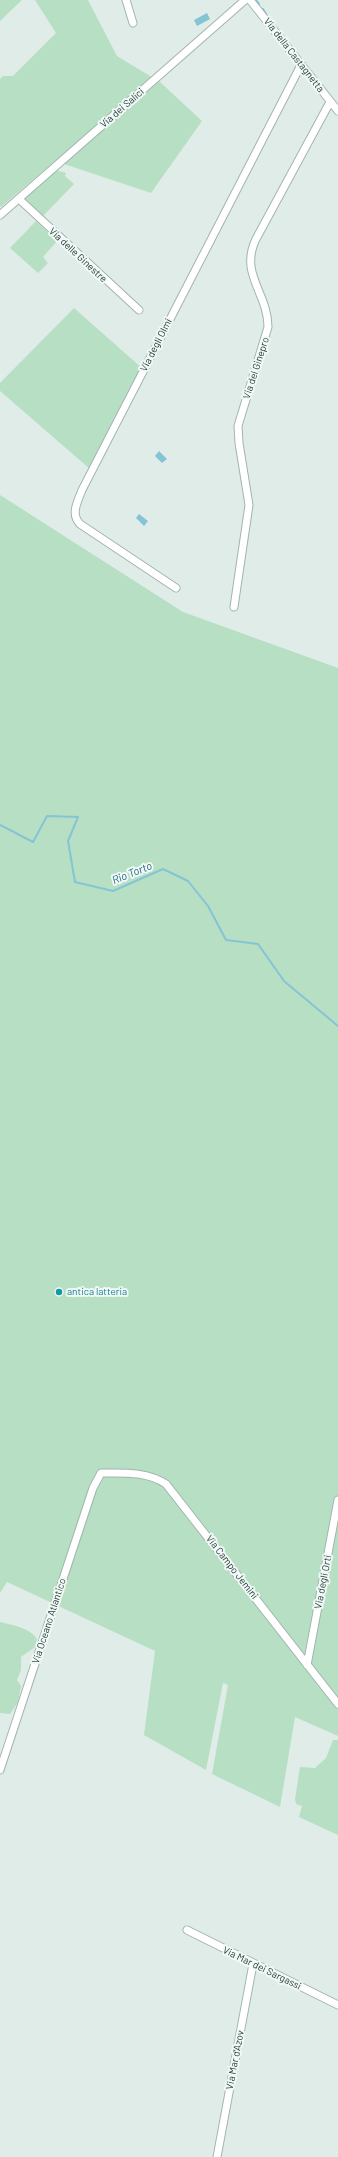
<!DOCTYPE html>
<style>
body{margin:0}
canvas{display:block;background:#e0ece8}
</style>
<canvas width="338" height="2157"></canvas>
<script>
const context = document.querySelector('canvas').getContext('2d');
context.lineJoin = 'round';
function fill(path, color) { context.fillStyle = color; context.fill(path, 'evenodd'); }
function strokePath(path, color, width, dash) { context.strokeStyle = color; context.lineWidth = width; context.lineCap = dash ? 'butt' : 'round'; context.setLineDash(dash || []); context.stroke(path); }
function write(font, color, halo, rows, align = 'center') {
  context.font = font + ' Barlow,sans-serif'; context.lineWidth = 4; context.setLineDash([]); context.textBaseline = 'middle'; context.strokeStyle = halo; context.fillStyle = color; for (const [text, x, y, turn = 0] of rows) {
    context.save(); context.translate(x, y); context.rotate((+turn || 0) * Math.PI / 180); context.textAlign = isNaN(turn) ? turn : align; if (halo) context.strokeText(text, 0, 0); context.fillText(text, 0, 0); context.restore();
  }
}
fill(new Path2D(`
 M0 0H22L0 21Z
 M35 0H88L117 56 160 82 202 121 151 193 55 161 1 207 0 206V79L3 76H13L56 33Z
 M56 170 66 173 65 176 74 184 43 216 24 199Z
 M36 221 57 241 43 257 48 263 38 273 10 248Z
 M74 308 143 369 90 469 0 391V383Z
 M0 495 183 612 338 668V1736L295 1717 280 1807 212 1774 228 1685 223 1683 206 1770 144 1735 155 1651 7 1582 0 1593Z
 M0 1622C13 1625 30 1628 37 1639L35 1647 21 1657V1670L17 1680 21 1686 18 1702 10 1714 0 1713Z
 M333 1740H338V1835L299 1817 302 1806 296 1804 295 1799 300 1767 315 1768 326 1758Z`), '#b7dfc4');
fill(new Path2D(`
 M207 13 210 19 197 26 194 20Z
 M159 451 167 459 162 463 155 456Z
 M139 514 148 521 144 526 136 518Z`), '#84c4d5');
strokePath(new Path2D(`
 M256 0 259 4
 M263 9 266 14
 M269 18 271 20
 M0 825 33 842 47 816 78 817 68 841 75 882 113 891 163 869 188 881 208 906 226 940 258 944 284 981 338 1026`), '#84c4d5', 2);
const street = new Path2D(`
 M126 0 133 23
 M250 0 338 111
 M19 199 139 310
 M0 215 245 0
 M176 588 80 524C70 514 78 501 82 490L301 65
 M234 607 249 505 239 443 238 426 268 327C268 293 239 274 256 239L330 102
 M307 1665 338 1500
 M0 1770 93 1488 101 1473C123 1473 146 1471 166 1484L338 1704
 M187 1930 338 2005
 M217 2157 253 1964`);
strokePath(street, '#a3b4af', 9);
strokePath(street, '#fff', 7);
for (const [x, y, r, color] of [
 [59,1292,4,"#0f9aa8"]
]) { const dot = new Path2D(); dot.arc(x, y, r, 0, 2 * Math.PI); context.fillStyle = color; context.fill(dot); strokePath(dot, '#f1f8f5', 1.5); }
write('10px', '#203e37', '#f1f8f5', [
 ["Via della Castagnetta",294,55,52],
 ["Via dei Salici",122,108,-41],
 ["Via delle Ginestre",78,255,43],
 ["Via degli Olmi",156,345,-63],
 ["Via del Ginepro",256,368,-72],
 ["Via Campo Jemini",232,1567,52],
 ["Via degli Orti",323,1582,-79],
 ["Via Oceano Atlantico",49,1621,-72],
 ["Via Mar dei Sargassi",262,1968,26],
 ["Via Mar d'Azov",235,2060,-79]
]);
write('10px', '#0d838f', '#f1f8f5', [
 ["antica latteria",67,1292]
], 'left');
write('italic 11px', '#16667e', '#f1f8f5', [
 ["Rio Torto",132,873,-22]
]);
</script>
